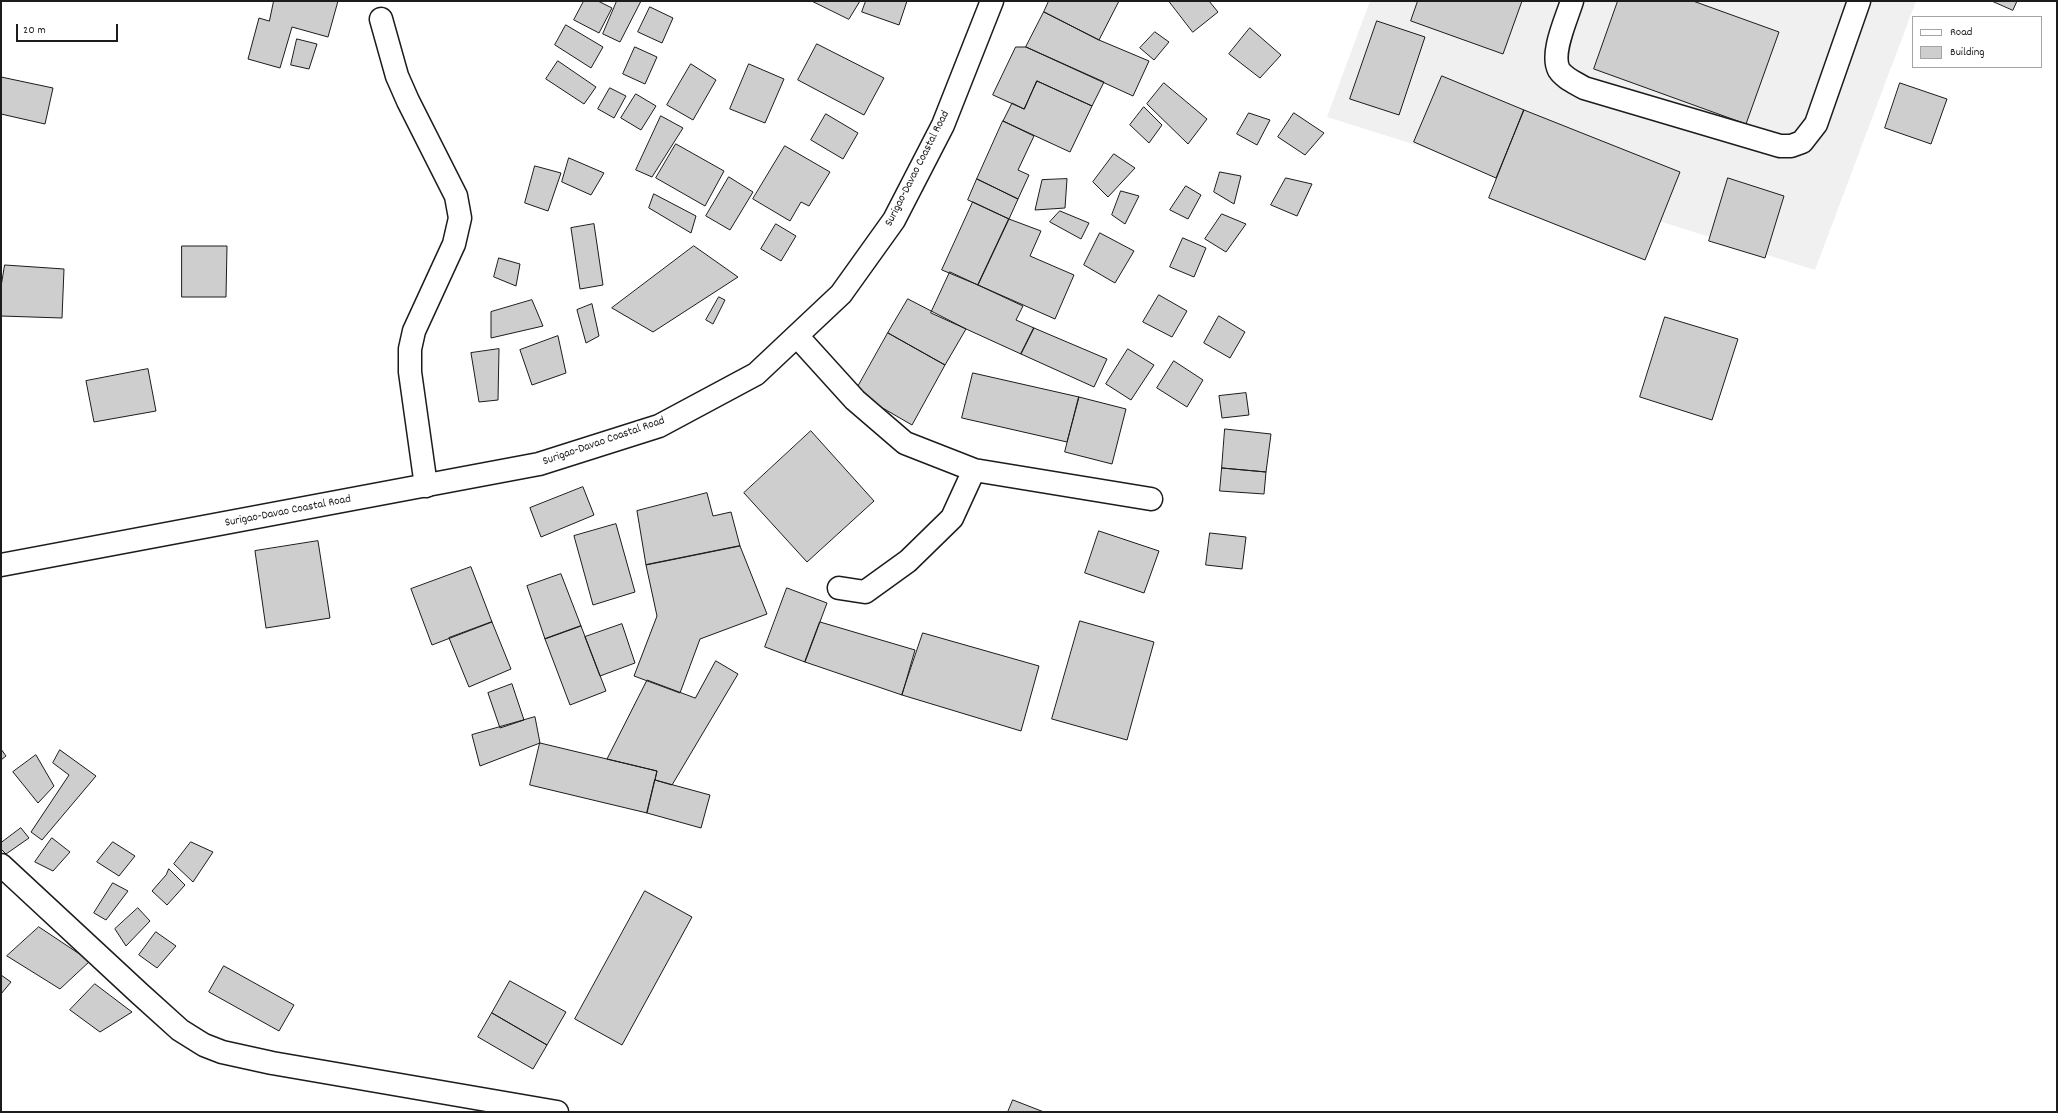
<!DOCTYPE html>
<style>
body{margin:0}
#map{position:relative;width:2058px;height:1113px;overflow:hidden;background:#fff;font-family:Dekko,sans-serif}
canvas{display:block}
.frame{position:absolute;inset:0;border:2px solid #1c1c1c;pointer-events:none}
.legend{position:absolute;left:1912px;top:16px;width:130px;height:52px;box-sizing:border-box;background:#fff;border:1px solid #a4a4a4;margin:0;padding:5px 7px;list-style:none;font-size:12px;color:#1c1c1c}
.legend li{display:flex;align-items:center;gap:8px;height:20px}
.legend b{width:20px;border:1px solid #a4a4a4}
.scale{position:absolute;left:16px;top:24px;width:102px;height:18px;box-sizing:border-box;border:2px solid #1c1c1c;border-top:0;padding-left:5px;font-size:12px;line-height:14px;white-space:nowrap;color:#1c1c1c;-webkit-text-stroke:3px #fff;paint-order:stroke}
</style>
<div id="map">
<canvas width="2058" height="1113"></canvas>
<div class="frame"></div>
<ul class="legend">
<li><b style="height:5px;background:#fff"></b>Road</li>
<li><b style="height:11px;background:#cecece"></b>Building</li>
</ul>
<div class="scale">20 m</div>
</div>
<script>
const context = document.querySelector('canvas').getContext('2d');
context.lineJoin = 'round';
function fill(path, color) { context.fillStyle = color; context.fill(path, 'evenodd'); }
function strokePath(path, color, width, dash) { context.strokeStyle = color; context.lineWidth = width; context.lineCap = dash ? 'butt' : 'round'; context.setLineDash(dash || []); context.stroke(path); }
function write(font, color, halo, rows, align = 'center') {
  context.font = font + ' Dekko,sans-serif'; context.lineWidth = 4; context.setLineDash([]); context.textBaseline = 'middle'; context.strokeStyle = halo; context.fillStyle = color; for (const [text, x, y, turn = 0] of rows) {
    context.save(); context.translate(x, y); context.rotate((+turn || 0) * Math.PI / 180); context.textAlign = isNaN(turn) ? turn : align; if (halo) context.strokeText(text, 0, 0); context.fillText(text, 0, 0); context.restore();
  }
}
fill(new Path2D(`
 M1370 1H1916L1815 270 1327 117Z`), '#f0f0f0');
const building = new Path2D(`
 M274 1H338L328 37 292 27 280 68 248 59 259 18 269 21Z
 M584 1H598L612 8 599 33 574 20Z
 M617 1H641L620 42 603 34Z
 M812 1H860L849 19Z
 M866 1H907L899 25 862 12Z
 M1049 1H1119L1099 40 1044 12Z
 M1169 1H1209L1218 12 1193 32Z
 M1418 1H1522L1503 54 1411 21Z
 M1618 1H1693L1779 32 1746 124 1594 69Z
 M1992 1H2017L2013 10Z
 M650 7 673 18 662 43 638 32Z
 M1044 12 1099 40 1149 61 1133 96 1026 47Z
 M1377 21 1425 37 1399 115 1350 99Z
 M566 25 603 47 591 68 555 45Z
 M1250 28 1281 55 1260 78 1229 54Z
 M1155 32 1169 42 1154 60 1140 48Z
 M297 39 317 44 309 69 291 65Z
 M817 44 884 78 864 115 798 80Z
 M635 47 657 57 645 84 623 74Z
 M1016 47H1026L1104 82 1092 106 1037 81 1024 109 993 95Z
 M558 61 596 87 584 104 546 79Z
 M691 64 716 80 693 120 667 105Z
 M749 64 784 79 765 123 730 109Z
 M1442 76 1524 110 1496 178 1414 142Z
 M1 77 53 88 45 124 1 114Z
 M1037 81 1092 106 1070 152 1003 121 1012 103 1024 109Z
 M1164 83 1207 119 1188 144 1147 104Z
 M1900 83 1947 99 1931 144 1885 128Z
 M610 88 626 96 614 118 598 109Z
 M636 94 656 106 641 130 621 118Z
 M1144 107 1162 125 1149 143 1130 125Z
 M1524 110 1680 172 1645 260 1489 198Z
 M1249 113 1270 120 1257 145 1237 134Z
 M1294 113 1324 133 1305 155 1278 137Z
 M826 114 858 133 843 159 811 140Z
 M661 116 683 128 652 177 636 170Z
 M1003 121 1034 136 1018 170 1029 175 1018 199 977 179Z
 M676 144 724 171 705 206 656 178Z
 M785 146 830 172 809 206 801 202 790 221 753 199Z
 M1114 154 1135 168 1108 197 1093 182Z
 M569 158 604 173 591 195 562 182Z
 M535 166 561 173 548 211 525 203Z
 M1220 172 1241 176 1234 204 1214 192Z
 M729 177 753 192 730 230 706 216Z
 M1286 178 1312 184 1297 216 1271 205Z
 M1728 178 1784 196 1765 258 1709 241Z
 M977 179 1018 199 1009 219 968 200Z
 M1067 179 1065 208 1035 210 1042 180Z
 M1186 186 1201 195 1188 219 1170 210Z
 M1121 191 1139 196 1125 224 1112 215Z
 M654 194 696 216 691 233 649 208Z
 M973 202 1009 219 978 285 942 270Z
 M1060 211 1089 223 1081 239 1050 222Z
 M1222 214 1246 224 1226 252 1205 239Z
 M1009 219 1041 231 1030 256 1074 275 1055 319 978 285Z
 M594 224 603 285 580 289 571 228Z
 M776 224 796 236 781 261 761 249Z
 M1100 233 1134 251 1115 283 1084 265Z
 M1183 238 1206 248 1194 277 1170 267Z
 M182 246H227L226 297H182Z
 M694 246 738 277 653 332 612 308Z
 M499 258 520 264 516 286 494 277Z
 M5 265 64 269 62 318 1 316V287Z
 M950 272 1023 306 1016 320 1034 328 1021 354 931 313Z
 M1159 295 1187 311 1172 337 1143 322Z
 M719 297 725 300 713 324 706 320Z
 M908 299 966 329 945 365 888 333Z
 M532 300 543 326 491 338V312Z
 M592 304 599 336 586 343 577 310Z
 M1219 316 1245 332 1230 358 1204 343Z
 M1665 317 1738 339 1712 420 1640 397Z
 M1034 328 1107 359 1094 387 1021 354Z
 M888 333 945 365 912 425 855 392Z
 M558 336 566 373 532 385 520 350Z
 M499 349 498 400 479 402 471 353Z
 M1128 349 1154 365 1131 400 1106 384Z
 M1174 361 1203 380 1187 407 1157 388Z
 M148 369 156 411 94 422 86 381Z
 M973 373 1079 397 1067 442 962 418Z
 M1246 393 1249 415 1222 418 1219 396Z
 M1079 397 1126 409 1112 464 1065 452Z
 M1225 429 1271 434 1266 472 1222 468Z
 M811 431 874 501 807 562 744 493Z
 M1222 468 1266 472 1264 494 1220 491Z
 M583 487 594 515 541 537 530 508Z
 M707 493 713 516 731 512 740 546 646 565 637 511Z
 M616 524 635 592 593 605 574 536Z
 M1099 531 1159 551 1144 593 1085 573Z
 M1210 533 1246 537 1242 569 1206 565Z
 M318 541 330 618 266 628 255 551Z
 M740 546 767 614 700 639 680 693 634 676 657 616 646 565Z
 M471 567 492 622 432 645 411 589Z
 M561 574 581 626 545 639 527 586Z
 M787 588 827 603 805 662 765 647Z
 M1080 621 1154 642 1127 740 1052 719Z
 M492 622 511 669 469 687 449 638Z
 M820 622 915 650 902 695 805 662Z
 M622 624 635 663 600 676 585 637Z
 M581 626 606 691 570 705 545 639Z
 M923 633 1039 666 1021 731 902 695Z
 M716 661 738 674 672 785 655 780 657 771 607 759 647 680 695 698Z
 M512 684 524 720 500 728 488 693Z
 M535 717 540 743 480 766 472 735Z
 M540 743 657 771 647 813 530 785Z
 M1 749 6 756 1 760Z
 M60 750 96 776 42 840 31 832 69 775 53 763Z
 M36 755 54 786 38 803 13 772Z
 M655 780 710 795 701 828 647 813Z
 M21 828 29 838 6 854 1 849V843Z
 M52 838 70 852 53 871 35 862Z
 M113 842 135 856 119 876 97 862Z
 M191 842 213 852 193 882 174 864Z
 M169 869 185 885 167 905 152 891 166 875Z
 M113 883 128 891 106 920 94 913Z
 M645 891 692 917 622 1045 575 1019Z
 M138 908 150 921 126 946 115 929Z
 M39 927 90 961 60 989 7 956Z
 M156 932 176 946 157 968 139 955Z
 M224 966 294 1005 279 1031 209 992Z
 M1 975 11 982 1 994Z
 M510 981 566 1012 547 1045 492 1013Z
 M95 984 132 1012 100 1032 70 1010Z
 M492 1013 547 1045 533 1069 478 1037Z
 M1013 1100 1044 1112H1008Z`);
fill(building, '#cecece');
strokePath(building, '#1c1c1c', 1);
const minor = new Path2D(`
 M1572 1C1567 18 1550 53 1559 70 1564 78 1576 83 1584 88L1780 146H1791L1802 142 1816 124 1859 1
 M381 19 397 76 408 101 456 196 460 218 454 244 414 331 410 349V372L426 486
 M797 336 855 400 905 443 974 470 1151 499
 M839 588 865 592 908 561 952 518 974 470
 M1 865 139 993 180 1030 204 1045 222 1052 272 1063 557 1112`);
const highway = new Path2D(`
 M1 565 539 464 659 426 756 374 841 294 894 220 943 125 992 1`);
strokePath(minor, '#1c1c1c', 25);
strokePath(highway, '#1c1c1c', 25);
strokePath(minor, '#fff', 22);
strokePath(highway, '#fff', 22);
write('12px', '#1c1c1c', '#fff', [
 ["Surigao-Davao Coastal Road",918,169,-63],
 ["Surigao-Davao Coastal Road",604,442,-19],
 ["Surigao-Davao Coastal Road",288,512,-11]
]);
</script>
